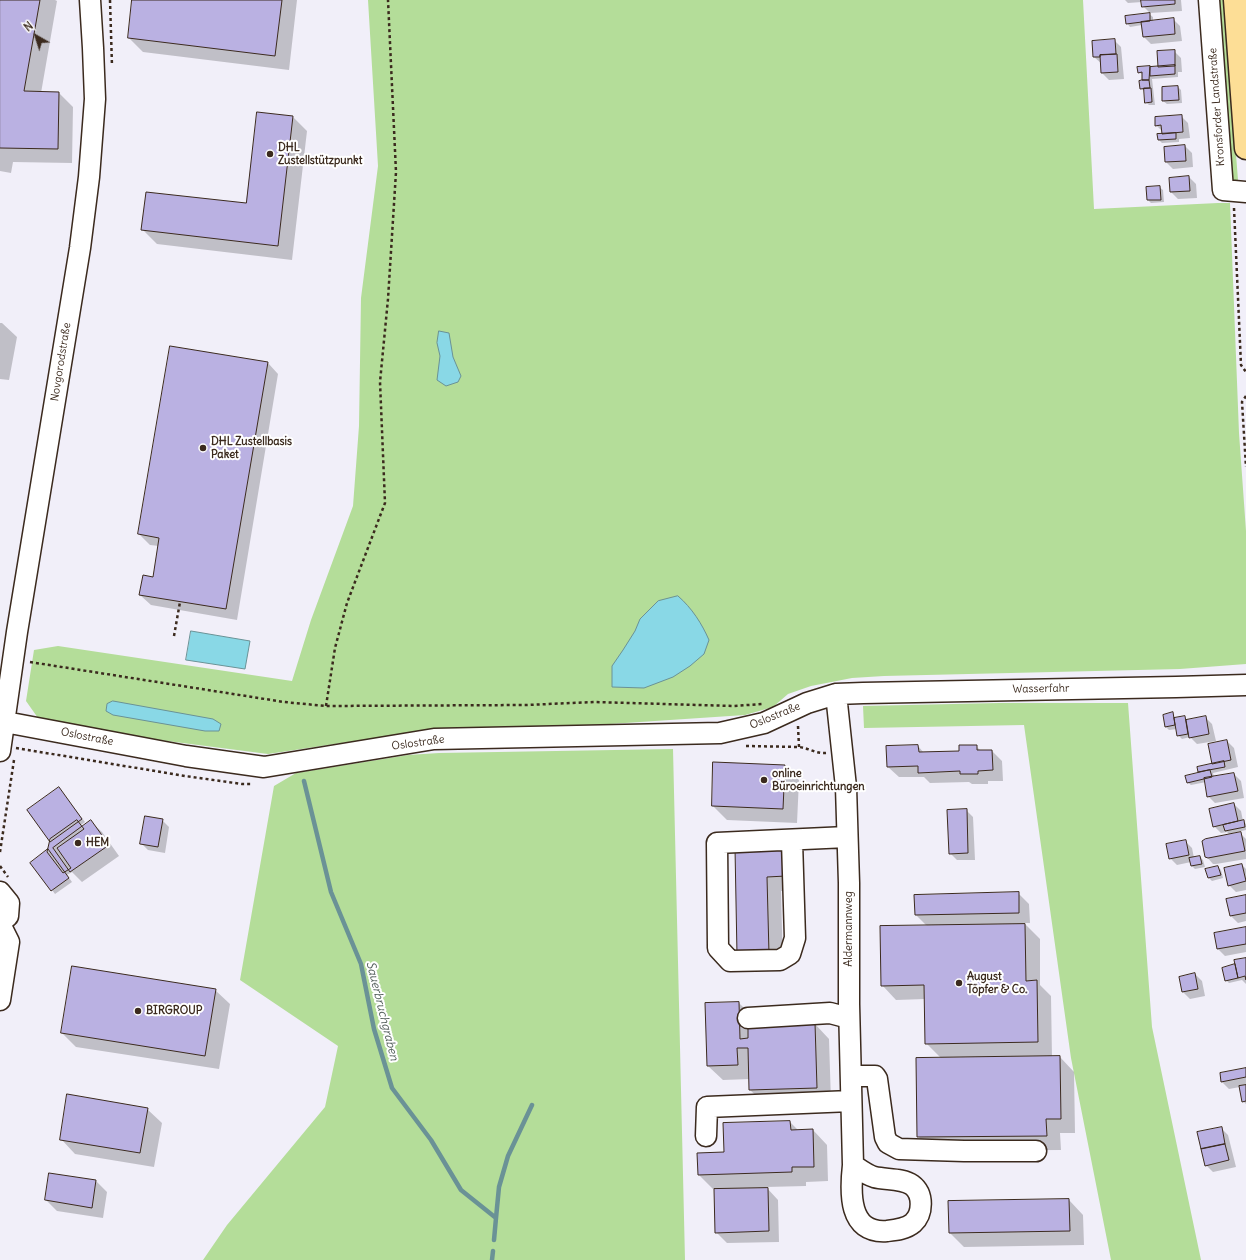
<!DOCTYPE html>
<meta charset="utf-8">
<style>
body{margin:0}
#map{position:relative;width:1246px;height:1260px;overflow:hidden;background:#f1eff9;font-family:Delius,sans-serif}
canvas{display:block}
.north{position:absolute;left:16px;top:16px;width:40px;height:40px;-webkit-text-stroke:3px #fff;paint-order:stroke;rotate:321deg;font-size:11px;font-weight:700;line-height:16px;text-align:center;color:#3b2a1e}
.north::after{content:'';display:block;margin:auto;width:14px;height:18px;background:#3b2a1e;clip-path:polygon(50% 0,100% 100%,50% 72%,0 100%)}
</style>
<div id="map">
<canvas width="1246" height="1260"></canvas>
<div class="north">N</div>
</div>
<script>
const context = document.querySelector('canvas').getContext('2d');
context.lineJoin = 'round';
function fill(path, color) { context.fillStyle = color; context.fill(path, 'evenodd'); }
function strokePath(path, color, width, dash) { context.strokeStyle = color; context.lineWidth = width; context.lineCap = dash ? 'butt' : 'round'; context.setLineDash(dash || []); context.stroke(path); }
function write(font, color, halo, rows, align = 'center') {
  context.font = font + ' Delius,sans-serif'; context.lineWidth = 4; context.setLineDash([]); context.textBaseline = 'middle'; context.strokeStyle = halo; context.fillStyle = color; for (const [text, x, y, turn = 0] of rows) {
    context.save(); context.translate(x, y); context.rotate((+turn || 0) * Math.PI / 180); context.textAlign = isNaN(turn) ? turn : align; if (halo) context.strokeText(text, 0, 0); context.fillText(text, 0, 0); context.restore();
  }
}
fill(new Path2D(`
 M368 0H1083L1094 209 1218 203H1230L1239 433 1246 531V664L1180 669 884 676 852 678 811 686 788 694 773 707 745 715 595 725 395 735 268 754 113 734 38 718 26 701 34 650 58 646 292 681 311 620 353 506 359 426 361 298 378 166Z
 M1214 0H1224L1238 180 1235 184 1230 185Z
 M999 703H1128L1152 1027 1201 1260H1111L1071 1058 1024 725 864 728 863 706Z
 M673 749 685 1260H203L227 1225 325 1107 338 1046 240 980 274 786 296 773 408 755 439 753Z`), '#b4dd99');
const water = new Path2D(`
 M439 331 449 333 453 357 461 376 458 382 446 386 437 380 440 356 437 343Z
 M678 596C692 608 702 624 709 640L704 654 690 666 673 677 644 688 612 687V666L623 650 635 631 640 619 658 601Z
 M191 631 250 641 245 669 186 660Z
 M113 701 213 719 221 724 219 731H205L113 715 106 711 107 704Z`);
fill(water, '#89d8e6');
strokePath(water, '#6a9296', 1);
fill(new Path2D(`
 M0 0H55L57 1 41 93H59L73 107 72 163 13 162 11 173 0 171Z
 M133 0H297L289 70 143 52 129 38Z
 M1125 0H1181L1182 11 1150 13 1143 6 1142 2 1128 3Z
 M1149 14 1153 17V22L1173 19 1180 26 1182 41 1151 44 1144 37 1142 25 1130 27 1127 23Z
 M1114 40 1121 47 1124 79 1109 80 1102 73V64L1094 57 1093 42Z
 M1174 51 1181 58 1182 72H1178V77L1152 79 1155 105H1149L1146 102 1145 91 1141 88 1143 81V75L1139 72 1138 68 1159 67Z
 M1178 87 1181 90 1182 103 1167 104 1163 101Z
 M1181 116 1188 123 1190 138 1179 139V142L1162 143 1159 140 1163 134V132L1156 125Z
 M293 117 307 131 292 260 157 244 142 229 247 204Z
 M1185 146 1192 153 1193 167 1173 169 1166 162Z
 M1189 177 1196 184 1197 198 1178 199 1171 192Z
 M1159 187 1163 190 1164 202 1151 203 1148 200Z
 M0 323H2L17 337 9 380 0 379Z
 M268 363 278 374 237 620 151 605 140 595 154 578 159 546 150 545 139 534Z
 M1172 714 1176 719 1184 717 1188 721 1205 717 1212 724 1216 741 1197 744 1190 737 1182 739 1178 735 1177 729 1169 730 1166 727 1164 715Z
 M1227 741 1234 748 1238 767 1213 773 1214 777 1234 774 1241 781 1244 798 1215 803 1208 796 1206 782 1191 785 1187 782 1199 773 1198 767 1213 764Z
 M918 746 924 753 960 752 976 746 981 751H992L1002 761 1003 781H988V784H972L969 782 930 783 924 777H899L888 767Z
 M784 766 799 780 797 823 727 820 713 806Z
 M59 788 85 822 81 825 83 828 91 822 102 832 119 856 82 882 72 872 67 875 72 882 55 894 32 863 49 850Z
 M1234 804 1241 811 1243 821 1246 824V830L1229 834 1227 832 1221 833 1214 826Z
 M966 810 973 817 975 860H957L950 853Z
 M162 820 169 827 165 853 148 850 141 843Z
 M1241 834 1246 839V859L1216 864H1213L1206 856Z
 M1185 841 1192 848 1194 858 1200 857 1203 860 1205 867 1195 869 1192 866 1191 862 1177 865 1170 858Z
 M736 849 799 862 800 890 781 891 783 968 753 969Z
 M1242 865 1246 869V890L1236 892 1229 885Z
 M1218 867 1221 870 1223 878 1212 881 1209 878Z
 M1018 893 1029 904 1030 923H1024L1040 939V985L1051 996 1052 1058 1060 1057 1074 1072 1075 1133H1060L1061 1150 932 1151 918 1136 941 1058 926 1043 925 999 896 1000 882 985 927 926 916 915Z
 M1246 896V921L1238 923 1231 916Z
 M1246 928V952L1225 956 1218 949 1216 934Z
 M1246 959V984L1242 980 1229 983 1226 980Z
 M1195 974 1202 981 1205 996 1190 999 1183 992Z
 M215 990 230 1004 219 1069 76 1047 62 1033Z
 M739 1003 753 1017 815 1024 829 1039 831 1102 765 1104 750 1090V1079L723 1080 708 1066Z
 M1246 1069V1104L1243 1101 1240 1087 1229 1089 1222 1082 1221 1074Z
 M147 1109 162 1123 154 1167 75 1154 61 1139Z
 M790 1122 799 1131 813 1130 827 1145 828 1181 806 1182V1186L766 1187 778 1200 779 1242 727 1243 716 1232 715 1189H713L699 1175 725 1153Z
 M1221 1128 1228 1135 1236 1167 1213 1172 1206 1165Z
 M50 1174 96 1181 107 1192 103 1218 57 1211 46 1200Z
 M1069 1200 1083 1215 1084 1245 964 1247 950 1233Z`), '#0003');
strokePath(new Path2D(`
 M304 781 331 892 361 964 374 1029 392 1088 431 1140 461 1190 496 1218 494 1240
 M496 1218 499 1187 508 1156 532 1105
 M492 1260 493 1251`), '#6a9296', 4.5);
const building = new Path2D(`
 M0 0H40L24 91 59 92 58 149 0 148Z
 M132 0H282L275 56 128 38Z
 M1141 0H1175V4L1142 7Z
 M1150 13V21L1126 24 1125 16Z
 M1174 18 1175 34 1143 37 1141 22Z
 M1115 39 1116 54 1100 55V57H1093L1092 41Z
 M1175 50V66L1158 67 1157 51Z
 M1116 54H1117L1118 72 1101 73 1100 55Z
 M1175 65V74L1150 76V67Z
 M1150 66 1149 80H1142V72L1138 73 1137 67Z
 M1142 80H1149L1150 88 1140 89 1139 81Z
 M1178 86 1179 100 1162 101V87Z
 M1144 88H1151L1152 102 1145 103Z
 M257 112 293 116 278 246 141 230 146 192 246 203Z
 M1182 115 1183 132 1162 134 1161 125 1155 126V117Z
 M1176 133V139L1158 140 1157 134Z
 M1185 145 1186 161 1165 162 1164 147Z
 M1189 176 1190 191 1170 192 1169 178Z
 M1160 186 1161 200H1147L1146 187Z
 M170 346 268 362 226 609 139 595 143 575 153 577 159 538 138 534Z
 M1173 712 1175 725 1165 727 1163 715Z
 M1185 716 1188 734 1177 736 1174 718Z
 M1206 716 1209 734 1189 738 1186 720Z
 M1227 740 1231 760 1212 764 1208 744Z
 M918 745 919 752 959 751V745H977V750H992L993 770 978 771V774H960V771L918 773V766L887 767 886 746Z
 M1224 761 1225 767 1198 772 1197 767Z
 M713 762 785 765 783 809 712 806Z
 M1210 770 1212 777 1187 783 1185 776Z
 M1234 773 1238 791 1207 797 1204 778Z
 M59 787 82 819 50 842 27 810Z
 M1234 803 1238 821 1213 827 1209 809Z
 M967 809 968 853 949 854 947 810Z
 M145 816 163 819 158 847 140 844Z
 M77 820 84 829 57 848 71 868 63 873 47 852 50 839Z
 M91 820 109 845 70 872 53 848Z
 M1244 820 1245 827 1225 831 1223 825Z
 M1241 832 1245 851 1208 858 1205 857 1202 841 1205 839Z
 M1186 840 1189 855 1169 859 1166 844Z
 M785 847 786 876 767 877 769 954 737 955 735 848Z
 M48 849 69 878 51 891 30 863Z
 M1200 856 1202 864 1191 866 1189 858Z
 M1242 864 1246 881 1228 886 1224 868Z
 M1218 866 1221 875 1208 878 1205 869Z
 M1019 892V913L915 915 914 895Z
 M1246 895V913L1230 916 1226 899Z
 M1025 924 1026 981 1037 980 1038 1042 925 1044 924 985 881 986 880 926Z
 M1246 927V944L1217 949 1214 933Z
 M1246 958V980L1245 976 1238 978 1234 960Z
 M1235 964 1238 978 1225 981 1222 968Z
 M72 966 216 989 205 1056 61 1033Z
 M1195 973 1198 989 1182 992 1179 977Z
 M739 1002 740 1039 748 1038V1025L815 1023 817 1088 749 1090 748 1048H737L738 1065 707 1066 705 1003Z
 M1060 1056 1061 1119H1046L1047 1136 917 1137 916 1058Z
 M1246 1068V1077L1221 1082 1220 1073Z
 M1246 1085V1101L1242 1102 1239 1086Z
 M67 1094 148 1108 140 1153 60 1140Z
 M790 1121 791 1130 813 1129 814 1167H792V1172L698 1175 697 1153 724 1152 723 1123Z
 M1222 1127 1225 1144 1201 1149 1197 1132Z
 M1225 1144 1229 1160 1205 1166 1201 1149Z
 M49 1173 96 1180 92 1208 45 1200Z
 M768 1188 769 1231 715 1233 714 1189Z
 M1069 1199 1070 1231 949 1233 948 1201Z`);
fill(building, '#bab1e2');
strokePath(building, '#3b2a1e', 1);
const minor = new Path2D(`
 M1209 0 1223 190 1246 192
 M836 694 846 787 849 883V1004L853 1165C850 1192 848 1234 887 1231 896 1230 906 1229 913 1223 923 1214 924 1194 912 1185 902 1178 886 1180 874 1177 867 1175 859 1169 853 1165
 M0 721 186 756 264 767 434 739 720 733 764 723 807 703 836 694 863 693 1176 687 1246 685
 M0 751 17 632 80 248 89 177 95 99 93 48 90 0
 M792 841 795 938 790 954 780 960 730 961 718 948 717 843 847 837
 M0 892 9 903 8 916 0 923
 M0 924 9 942 0 1000
 M748 1018 830 1013 849 1018
 M851 1076H875L877 1079 885 1137 888 1143 899 1149 964 1151H1036
 M706 1136 707 1107 851 1101`);
const major = new Path2D(`
 M1235 0 1246 148`);
strokePath(minor, '#3b2a1e', 23);
strokePath(major, '#3b2a1e', 25);
strokePath(new Path2D(`
 M110 0 112 66
 M1234 208 1241 365 1246 372
 M1246 396 1242 402 1246 467
 M174 636 180 602
 M30 662 284 702 326 706 526 705 594 702 734 706 762 704
 M326 706 335 648 347 603 385 503 380 382 388 299 396 172 388 0
 M798 726 799 747
 M746 746 799 747C809 748 816 754 826 753
 M16 748 185 776 242 784H252
 M0 852 14 760
 M0 866 8 877`), '#3b2a1e', 2.5, [3, 3]);
strokePath(minor, '#fff', 20);
strokePath(major, '#fdde96', 22);
for (const [x, y, r, color] of [
 [270,154,4,"#3b2a1e"],
 [203,448,4,"#3b2a1e"],
 [764,780,4,"#3b2a1e"],
 [78,843,4,"#3b2a1e"],
 [959,983,4,"#3b2a1e"],
 [138,1011,4,"#3b2a1e"]
]) { const dot = new Path2D(); dot.arc(x, y, r, 0, 2 * Math.PI); context.fillStyle = color; context.fill(dot); strokePath(dot, '#fff', 1.5); }
write('11px', '#3b2a1e', '#fff', [
 ["Kronsforder Landstraße",1217,107,-94],
 ["Novgorodstraße",61,362,-81],
 ["Wasserfahr",1041,689,-1],
 ["Oslostraße",775,716,-22],
 ["Oslostraße",87,737,11],
 ["Oslostraße",418,743,-8],
 ["Aldermannweg",849,929,-90]
]);
write('bold 11px', '#3b2a1e', '#fff', [
 ["DHL",278,148],
 ["Zustellstützpunkt",278,161],
 ["DHL Zustellbasis",211,442],
 ["Paket",211,455],
 ["online",772,774],
 ["Büroeinrichtungen",772,787],
 ["HEM",86,843],
 ["August",967,977],
 ["Töpfer & Co.",967,990],
 ["BIRGROUP",146,1011]
], 'left');
write('italic 12px', '#525e5a', '#fff', [
 ["Sauerbruchgraben",382,1011,76]
]);
</script>
